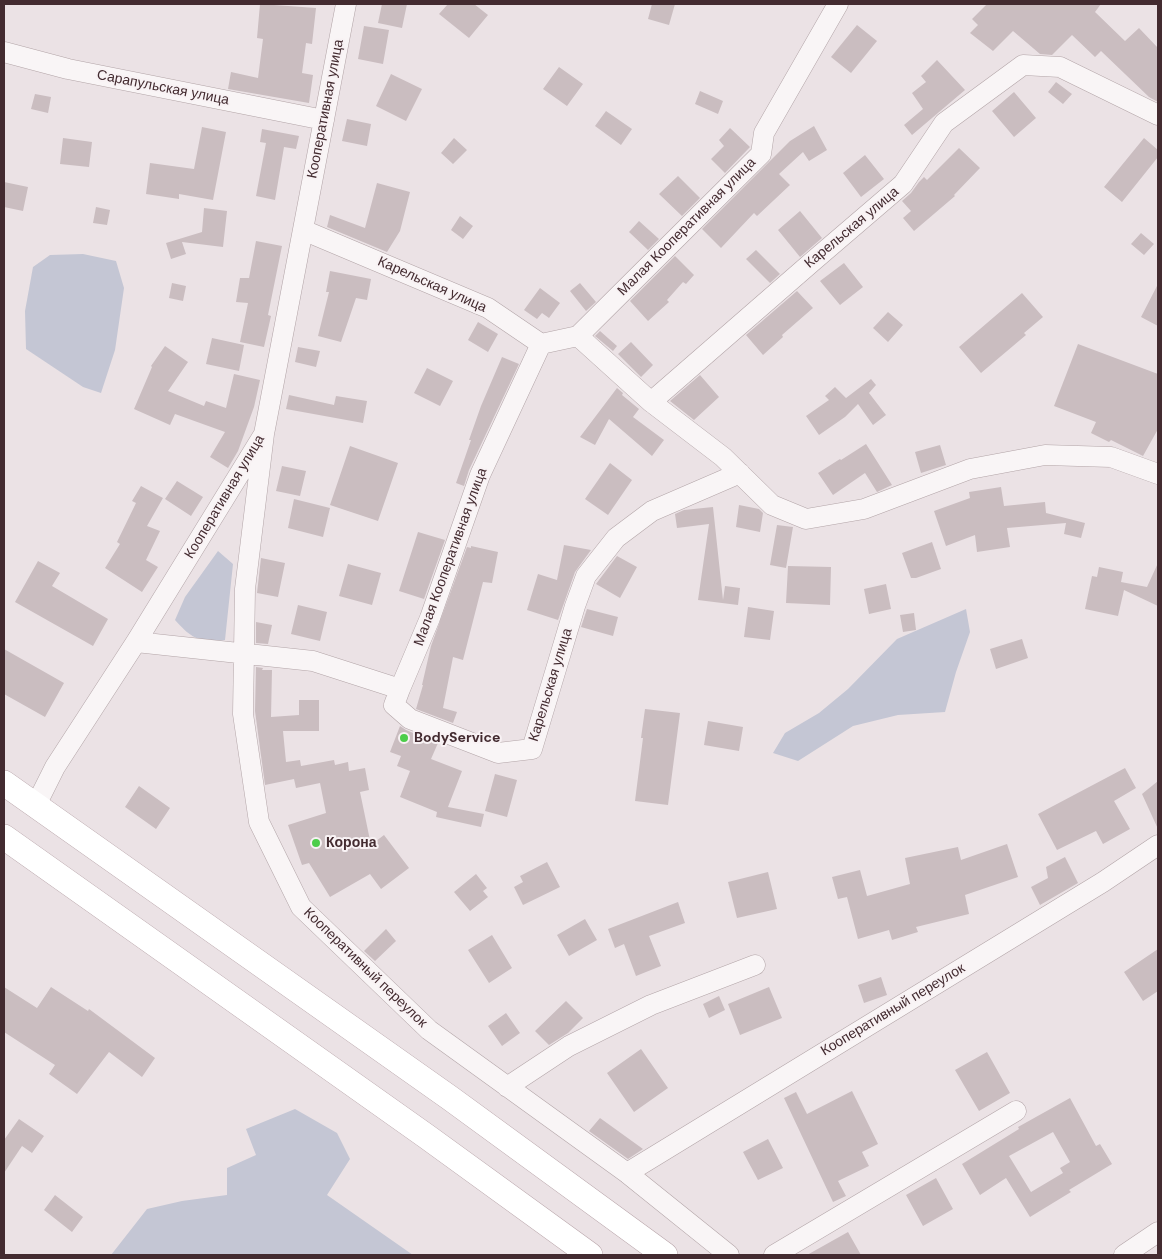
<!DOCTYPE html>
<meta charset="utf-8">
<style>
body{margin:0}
#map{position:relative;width:1162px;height:1259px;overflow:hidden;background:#ebe2e5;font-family:"DM Sans",sans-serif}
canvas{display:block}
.frame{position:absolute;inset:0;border:5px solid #432b30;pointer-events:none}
</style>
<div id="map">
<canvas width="1162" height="1259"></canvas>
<div class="frame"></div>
</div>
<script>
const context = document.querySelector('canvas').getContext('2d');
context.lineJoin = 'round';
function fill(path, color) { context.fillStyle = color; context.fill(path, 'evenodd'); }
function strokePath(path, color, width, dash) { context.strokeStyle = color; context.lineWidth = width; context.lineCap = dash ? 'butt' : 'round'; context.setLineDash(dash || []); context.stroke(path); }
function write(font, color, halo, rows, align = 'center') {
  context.font = font + ' "DM Sans",sans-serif'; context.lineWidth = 4; context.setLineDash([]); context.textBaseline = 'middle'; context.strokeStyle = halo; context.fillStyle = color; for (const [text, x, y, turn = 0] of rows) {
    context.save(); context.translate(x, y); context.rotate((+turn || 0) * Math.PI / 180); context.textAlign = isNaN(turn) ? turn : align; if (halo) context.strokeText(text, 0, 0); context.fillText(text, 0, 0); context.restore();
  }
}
fill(new Path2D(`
 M83 254 116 261 124 288 115 350 101 393 83 387 26 349 25 311 33 267 50 255Z
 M218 551 233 564 225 640C200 643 192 639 175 620L185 597Z
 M966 609 970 632 956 672 945 712 898 715 853 726 798 761 773 753 785 733 819 713 848 689 897 639Z
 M295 1109 337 1133 350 1159 327 1195 413 1255H111L147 1209 182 1201 227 1195V1168L256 1155 246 1129Z`), '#c4c6d4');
fill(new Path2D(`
 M260 4 316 8 312 44 306 43 302 73 313 75 309 103 228 89 231 72 258 78 263 39 257 38Z
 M382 4H407L402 28 378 23Z
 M448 4H474L488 15 469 38 439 14Z
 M652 4H675L669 25 648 19Z
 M987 4H1101L1095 12 1125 41 1139 28 1158 48V102L1149 97 1101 51 1095 57 1072 35 1052 55 1040 54 1013 31 993 51 970 33 978 25 972 19Z
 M857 25 877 41 851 73 831 57Z
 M364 26 389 30 383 64 358 59Z
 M937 60 965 90 912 135 904 125 923 109 912 93 926 82 921 76Z
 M559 67 583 84 567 106 543 89Z
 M391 74 422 89 406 121 376 106Z
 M1056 82 1072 94 1063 104 1048 92Z
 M700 91 723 101 718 114 695 104Z
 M1014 92 1036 118 1014 137 992 111Z
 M35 94 51 97 48 113 31 109Z
 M606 111 632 129 621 145 595 126Z
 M347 119 371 124 367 146 342 141Z
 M814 126 827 150 809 161 803 152 779 174 790 185 757 216 754 213 721 248 702 229 790 141Z
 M202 127 226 132 213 200 179 194V199L146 194 150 163 194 169Z
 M730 128 750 147 725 173 711 159 724 146 719 140Z
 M262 129 299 136 296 149 284 147 275 200 256 196 266 143 260 142Z
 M63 138 92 142 89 167 60 164Z
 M454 138 467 150 453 164 441 153Z
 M1144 138 1158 150V157L1122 202 1104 187Z
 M959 148 980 168 954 195 955 196 914 231 903 218 911 211 902 201 911 193 919 182 924 177 927 180Z
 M865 155 884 179 861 197 843 173Z
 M678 176 700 198 682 216 659 194Z
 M4 182 28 187 23 211 4 207Z
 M377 183 410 192 400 231 387 252 327 227 330 215 365 228Z
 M96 207 110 210 107 225 93 223Z
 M204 208 227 211 223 247 182 242 186 254 171 259 166 243 202 232Z
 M800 211 822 238 800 257 778 230Z
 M460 216 473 226 463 239 451 230Z
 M639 221 659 239 648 250 629 232Z
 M1141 233 1154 244 1144 255 1131 244Z
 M256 241 282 246 268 315 271 316 264 347 240 342 248 303 236 302 240 278H249Z
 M756 250 780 274 770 283 746 259Z
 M675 256 694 275 686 284 683 282 667 300 669 302 648 321 630 301Z
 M844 263 863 287 840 305 820 281Z
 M330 271 371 279 367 300 356 298 341 342 318 336 329 292H326Z
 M172 283 186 286 183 301 169 298Z
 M580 283 596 302 586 311 570 291Z
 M1158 284V326L1141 317Z
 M540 288 560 303 549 318 542 313 537 319 524 310Z
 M797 291 813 308 782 335 783 337 763 355 746 335Z
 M1022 293 1043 317 1024 333 1026 335 981 373 959 347Z
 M888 312 903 325 888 342 873 328Z
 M478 322 498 334 488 352 468 340Z
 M600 331 617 346 613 351 595 336Z
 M212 338 244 345 239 371 206 364Z
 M631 342 653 365 641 377 618 354Z
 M1078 344 1158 374V429L1143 456 1111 440 1109 442 1091 433 1096 422 1054 406Z
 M165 346 188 362 168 391 204 406 206 401 226 408 234 374 260 380 254 407 238 451 228 468 210 457 225 432 175 414 170 425 134 409 152 367 151 366Z
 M298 347 320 351 316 367 295 362Z
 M502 357 519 364 469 470 464 486 456 483 471 440H469L481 406Z
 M427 368 453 381 440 406 414 393Z
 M700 375 719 397 694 420 670 401Z
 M871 379 876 385 869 393 886 415 873 425 858 404 845 417 819 435 806 416 829 400 825 396 835 387 846 398Z
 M617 388 623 393 622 395 639 409 633 417 664 440 652 456 609 419 595 445 580 437Z
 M289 395 334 405 336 396 367 401 363 423 286 409Z
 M866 444 892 485 877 492 865 473 833 495 818 473 840 459 841 460Z
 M940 445 946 465 921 473 915 452Z
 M350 446 398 463 378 521 330 505Z
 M610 463 632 480 608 515 585 499Z
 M282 466 306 471 300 496 276 491Z
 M177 481 203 497 191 516 165 499Z
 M141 486 163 498 147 526 160 531 146 560 158 567 142 592 105 568 120 544 117 542 136 503 132 501Z
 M1001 487 1004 506 1045 502 1046 513 1085 523 1081 538 1064 534 1066 523 1007 528 1010 547 977 552 975 535 946 546 934 511 970 498 969 492Z
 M294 499 330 508 323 537 288 528Z
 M739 505 759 509 763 513 760 532 736 527Z
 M713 507 723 600 725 586 740 588 738 605 698 600 709 524 677 528 675 514 684 510Z
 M777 525 793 527 786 568 770 565Z
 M418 532 445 540 424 599 399 591Z
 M932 542 941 569 916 578H911L902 553Z
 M564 545 591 550 575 572 558 620 527 610 538 574 557 580Z
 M471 546 498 552 492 583 483 582 463 660 453 657 443 708 457 712 453 723 416 709 423 685H422L431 646 467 547 471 548Z
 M617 556 637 567 620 598 596 584Z
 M261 558 285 563 278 597 257 593Z
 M38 561 60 573 52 586 108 619 93 646 15 602Z
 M1158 563V606L1124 590 1118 616 1085 609 1092 576 1097 577 1099 567 1123 572 1121 582 1147 587Z
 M348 564 381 573 372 605 339 596Z
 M788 566 831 567 830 605 786 603Z
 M886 584 891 609 869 614 864 589Z
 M298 605 327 612 320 641 291 634Z
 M748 607 774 611 770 640 744 637Z
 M587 609 618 617 613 636 581 627Z
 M914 613 916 630 903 632 900 615Z
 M256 622 272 625 268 644 256 643Z
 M1022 639 1028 658 996 669 990 649Z
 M4 649 64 683 45 717 4 694Z
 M256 667 263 668 262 670H272L271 717 299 715V700H319V731H283L286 762 300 760 301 766 334 760 335 765 348 762 349 771 365 768 369 790 360 792 371 845 384 835 409 868 381 889 370 874 330 897 309 863 302 865 288 825 326 813 320 783 296 788 294 779 265 785 255 711Z
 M645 709 680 713 668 805 635 801 643 738H641Z
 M708 721 743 727 739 751 704 745Z
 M400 726 406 730 438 743 431 759 462 771 448 807 484 814 481 827 436 817 437 812 400 797 410 771 397 766 401 756 390 752Z
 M1125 768 1136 788 1114 801 1130 829 1103 844 1096 831 1057 850 1038 814Z
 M495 774 517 780 507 817 485 811Z
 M1158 781V829L1142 794Z
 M139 786 170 808 156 829 125 807Z
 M1007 844 1018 877 965 895 969 914 916 927 918 932 892 940 889 930 858 939 847 897 838 899 832 877 860 870 867 896 910 884 905 858 958 847 961 860Z
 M1065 857 1078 883 1040 905 1031 887 1048 878 1046 867Z
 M547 862 560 887 523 905 514 887 523 882 520 876Z
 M768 872 777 909 737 918 728 882Z
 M476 874 487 888 483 891 488 897 470 911 454 892Z
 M678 902 685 923 649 936 661 966 636 976 624 944 615 948 608 929Z
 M585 919 597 940 569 956 557 935Z
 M386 929 396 941 375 961 364 951Z
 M492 935 512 968 489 983 468 950Z
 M1158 949V991L1143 1001 1124 972Z
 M881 977 887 995 864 1003 858 985Z
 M4 987 37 1008 51 987 88 1011 89 1009 155 1058 142 1077 109 1052 77 1094 49 1074 55 1065 4 1032Z
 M769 987 782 1018 740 1035 728 1004Z
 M719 996 725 1010 709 1018 703 1004Z
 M566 1001 583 1018 568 1033 549 1045 535 1031Z
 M506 1013 520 1033 502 1046 488 1026Z
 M641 1049 668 1088 634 1112 607 1073Z
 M987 1052 1010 1093 979 1111 955 1070Z
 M852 1091 878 1144 862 1152 869 1166 838 1181 846 1196 833 1202 784 1098 796 1092 807 1114Z
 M1070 1098 1096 1146 1100 1144 1112 1164 1069 1190 1071 1192 1030 1217 1006 1178 980 1195 962 1164 1019 1129 1018 1127ZM1053 1132 1070 1162 1060 1168 1063 1173 1031 1192 1009 1156Z
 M600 1118 643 1149 628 1159 589 1131Z
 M19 1119 44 1136 32 1153 22 1146 4 1173V1140Z
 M768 1139 783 1168 758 1180 743 1152Z
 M936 1178 953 1209 923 1226 906 1195Z
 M55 1195 83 1217 72 1232 44 1210Z
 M848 1232 861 1255H807Z`), '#cabdc0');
const minor = new Path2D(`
 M4 52 68 69 324 120
 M303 230 488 308 541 344 578 336 651 402 723 457 772 505 806 519 864 509 970 469 1045 455 1111 457 1158 474
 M578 336 761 154 764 133 838 4
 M651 402 812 262 903 184 944 123 1023 65 1060 67 1158 115
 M264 434 245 589 243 714 259 822 301 907 429 1030 627 1173 729 1255
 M136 642 313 661 400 689 394 705 410 719 498 753 532 749 575 606 586 576 616 538 652 511 740 473
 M400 689 430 618 480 475 541 344
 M36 805 55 767 136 642 264 434 346 4
 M507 1087 569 1046 651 1005 755 965
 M627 1173 1103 882 1158 845
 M774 1255 1016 1111
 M1124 1255 1158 1232`);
const major = new Path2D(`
 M4 783 450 1098 665 1255
 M4 837 426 1136 590 1255`);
strokePath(minor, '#b2a4a7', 21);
strokePath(major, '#b6a2a7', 26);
strokePath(minor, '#f9f5f6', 20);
strokePath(major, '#fff', 25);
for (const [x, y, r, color] of [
 [404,738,5,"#4ccd4a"],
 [316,843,5,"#4ccd4a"]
]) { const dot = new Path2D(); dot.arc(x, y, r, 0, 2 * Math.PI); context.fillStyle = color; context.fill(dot); strokePath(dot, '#f8f2f4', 2); }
write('14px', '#432b30', '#f8f2f4', [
 ["Сарапульская улица",163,88,11],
 ["Кооперативная улица",326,109,-79],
 ["Малая Кооперативная улица",687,227,-45],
 ["Карельская улица",852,228,-40],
 ["Карельская улица",432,285,24],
 ["Кооперативная улица",225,497,-59],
 ["Малая Кооперативная улица",451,557,-70],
 ["Карельская улица",551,685,-73],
 ["Кооперативный переулок",365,968,44],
 ["Кооперативный переулок",893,1010,-31]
]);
write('bold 14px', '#432b30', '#f8f2f4', [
 ["BodyService",414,738],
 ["Корона",326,843]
], 'left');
</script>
